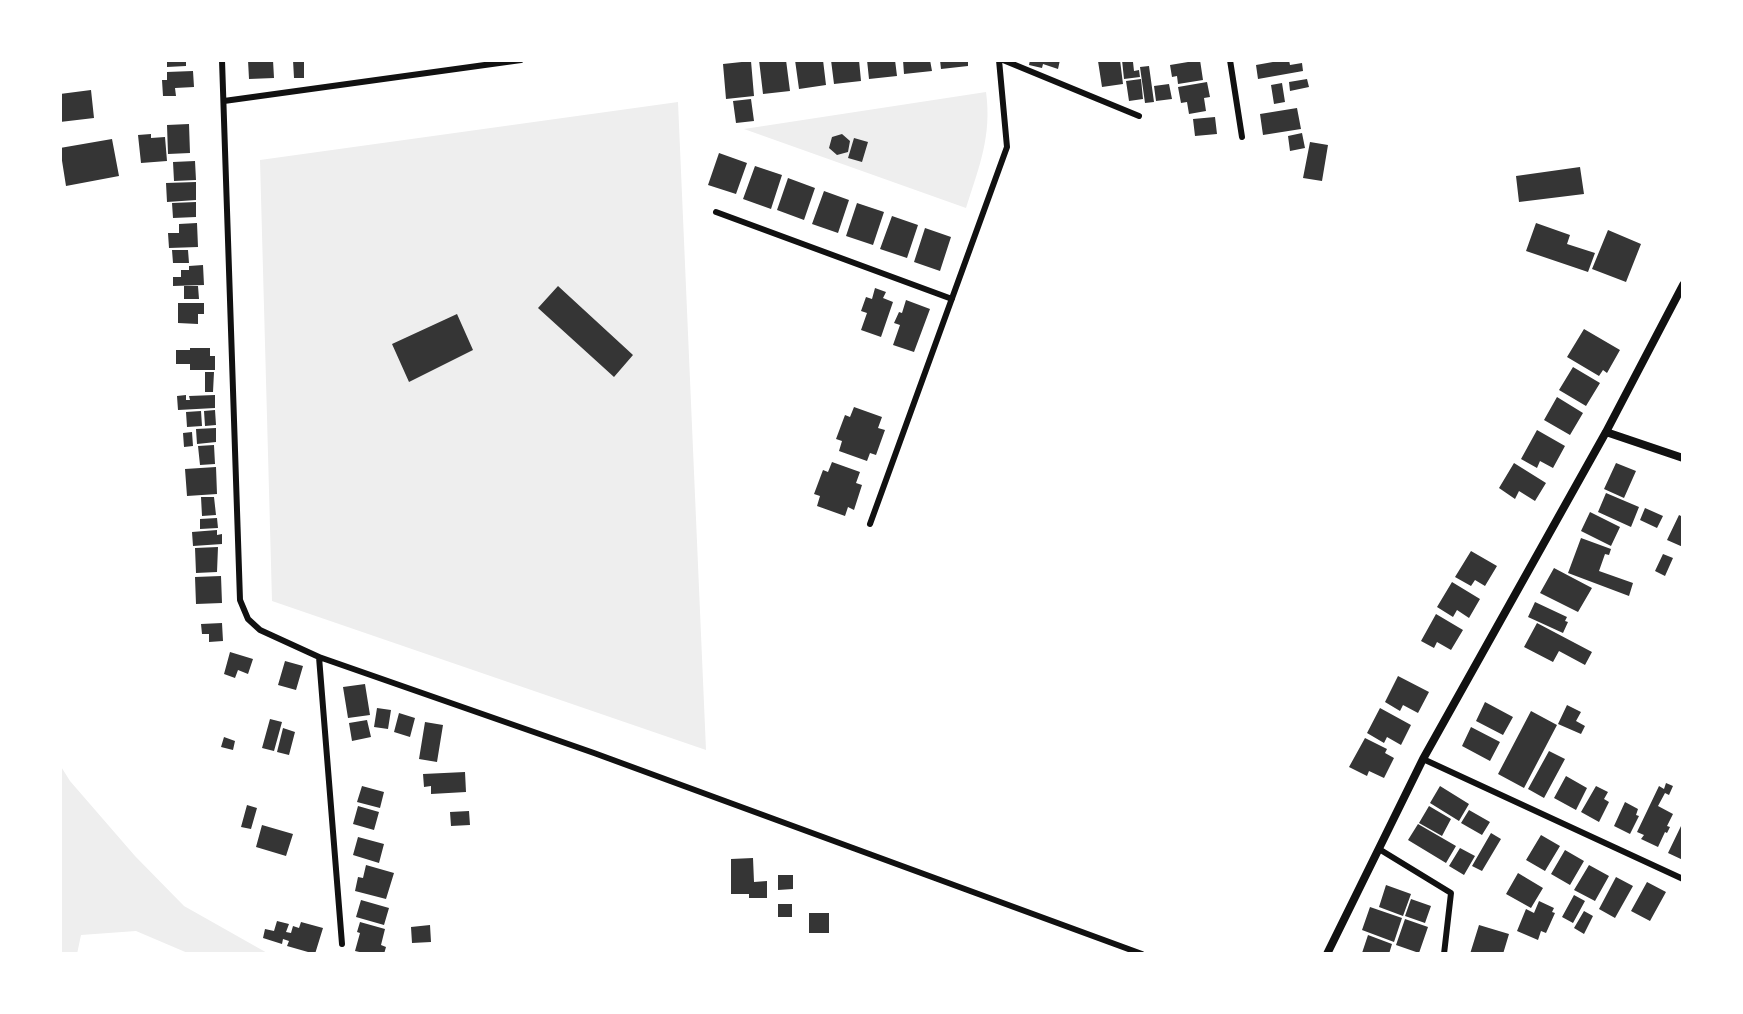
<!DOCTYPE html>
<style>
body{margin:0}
#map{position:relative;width:1743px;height:1014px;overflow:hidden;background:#fff;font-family:"Fira Sans Condensed",sans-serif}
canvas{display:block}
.frame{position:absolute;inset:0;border:62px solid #fff;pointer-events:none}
</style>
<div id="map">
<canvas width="1743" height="1014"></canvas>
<div class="frame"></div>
</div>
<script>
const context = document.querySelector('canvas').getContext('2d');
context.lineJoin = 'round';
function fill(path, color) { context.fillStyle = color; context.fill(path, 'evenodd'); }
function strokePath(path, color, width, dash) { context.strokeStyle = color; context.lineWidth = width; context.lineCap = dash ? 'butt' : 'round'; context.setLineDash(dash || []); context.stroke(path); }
fill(new Path2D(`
 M986 92C992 136 979 167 966 208L744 129Z
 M678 102 706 750 272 601 260 160Z
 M60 765 70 781 135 856 184 906 269 954H190L136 931 81 935 77 954H60Z`), '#eee');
fill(new Path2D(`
 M167 60H186V66L167 67Z
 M248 60H273L274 78 249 79Z
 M293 60H304V78H294Z
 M759 60H786L790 91 763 94Z
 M795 60H823L826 85 799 89Z
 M831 60H859L861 81 834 84Z
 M867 60H895L897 76 869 79Z
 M903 60H930L932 71 904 74Z
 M940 60H968V66L941 69Z
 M1030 60H1060L1058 69 1043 64 1042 68 1029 65Z
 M1107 60H1120L1123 84 1102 87 1098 61Z
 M1122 60 1133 62 1134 71 1139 70 1140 77 1124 79Z
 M1200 60 1203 80 1178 84 1177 76 1172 77 1170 65Z
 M1284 60H1289L1290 65 1302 63 1303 71 1258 79 1256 65Z
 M751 61 754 96 726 99 723 64Z
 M1149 66 1154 102 1145 103 1140 67Z
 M193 71 194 87 175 88 176 96H163L162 80H167V72Z
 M1141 79 1143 99 1129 101 1126 81Z
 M1307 79 1309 87 1290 91 1289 82Z
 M1207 82 1210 97 1204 98 1206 111 1189 114 1187 102 1181 103 1178 87Z
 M1282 83 1285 102 1274 104 1271 85Z
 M1169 84 1172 99 1156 101 1154 86Z
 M91 90 94 118 60 122V94Z
 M751 99 754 121 736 123 733 101Z
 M1297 108 1301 129 1263 135 1260 114Z
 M1215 117 1217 134 1195 136 1193 119Z
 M189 124 190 153 168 154 167 125Z
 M1302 133 1305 148 1290 151 1288 136Z
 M151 134V138L165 137 167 161 141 163 138 135Z
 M842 134 850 141 848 152 837 155 829 148 832 137Z
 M854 138 868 142 862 162 848 158Z
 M112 139 119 176 66 186 60 148Z
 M1310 142 1328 145 1322 181 1303 178Z
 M719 153 747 163 736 194 708 185Z
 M195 161 196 180 174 181 173 162Z
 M755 166 782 175 771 209 743 199Z
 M1580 167 1584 194 1519 202 1516 176Z
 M788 178 815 188 804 220 777 210Z
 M196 182V200L167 202 166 183Z
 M824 191 849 200 838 233 812 224Z
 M196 202V217L173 218 172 203Z
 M857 203 884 212 873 245 846 236Z
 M892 216 918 225 907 258 880 249Z
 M197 223 198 247 169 248 168 233H179V224Z
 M1536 223 1570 235 1567 244 1595 253 1588 272 1526 251Z
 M925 228 951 237 940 271 914 262Z
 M1608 230 1641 244 1626 282 1592 269Z
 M172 250H188L189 263H173Z
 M203 265 204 285 173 286V277H181V270H189V266Z
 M184 286H198L199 299H184Z
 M558 286 633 355 614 377 538 308Z
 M875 288 886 292 883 298 893 302 881 337 861 330 867 313 861 311 866 297 872 299Z
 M906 300 930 309 914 352 893 345 900 325 894 323 899 312 902 313Z
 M178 303H204V314H198V324L178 323Z
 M457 314 473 350 409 382 392 344Z
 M1584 329 1620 350 1607 373 1603 370 1599 376 1567 357Z
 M190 348H210V356H215V370H190V364H176V350H190Z
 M1573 367 1600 383 1586 406 1559 390Z
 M205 372H214L213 392H205Z
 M186 395V400H190L189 396 215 395V408L178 410 177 396Z
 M1557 397 1583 413 1570 435 1544 420Z
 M854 407 882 417 878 428 885 430 876 455 870 453 867 461 839 451 842 441 836 439 845 415 850 417Z
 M215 410 216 425 205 426 204 411Z
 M201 411 202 426 187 427 186 412Z
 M216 428V442L197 444 196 429Z
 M1537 430 1565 446 1553 468 1540 461 1537 468 1521 459Z
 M192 432 193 446 184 447 183 433Z
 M214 445 215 464 200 465 198 446Z
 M832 462 860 472 856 483 862 485 854 510 848 507 845 516 817 506 820 496 814 494 823 470 828 472Z
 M1514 463 1546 483 1535 501 1519 491 1515 499 1499 488Z
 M1616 463 1636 471 1624 498 1604 489Z
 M216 467 217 494 187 496 185 469Z
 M1606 493 1639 507 1631 527 1598 512Z
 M201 497H214L216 515 202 516Z
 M1645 508 1663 516 1657 528 1640 520Z
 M1590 512 1620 527 1611 546 1581 531Z
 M1679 515 1683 517V547L1667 540Z
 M217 518 218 528 200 529V519Z
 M217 530V535L222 534V544L193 546 192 532Z
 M1581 538 1611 549 1609 555 1605 554 1599 571 1633 583 1629 596 1568 573Z
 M218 547 217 572 196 573 195 548Z
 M1471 551 1497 566 1485 586 1475 580 1471 586 1455 577Z
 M1663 554 1673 558 1665 576 1655 571Z
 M1554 568 1592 588 1578 612 1540 593Z
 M221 576 222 603 196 604 195 577Z
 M1452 582 1480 599 1469 618 1457 610 1453 617 1437 607Z
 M1535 602 1567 617 1565 621 1568 622 1563 633 1528 617Z
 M1436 614 1463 630 1451 650 1437 642 1434 648 1421 641Z
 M222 623 223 641 209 642V634H202L201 624Z
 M1537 623 1592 652 1585 665 1559 651 1553 662 1524 647Z
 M230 652 253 659 248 674 238 670 235 678 224 674Z
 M285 661 303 666 296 690 278 685Z
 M1398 676 1429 692 1418 713 1403 705 1400 711 1385 702Z
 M365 684 370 715 348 718 343 687Z
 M1485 702 1513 717 1503 735 1476 721Z
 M1567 705 1581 712 1576 721 1585 726 1581 734 1558 724Z
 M377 708 391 710 388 729 374 727Z
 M1380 708 1411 725 1401 745 1387 737 1384 743 1367 733Z
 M1531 711 1557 725 1524 788 1498 774Z
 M399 713 415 718 410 737 394 732Z
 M270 719 282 722 274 751 262 748Z
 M367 720 371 737 352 741 349 723Z
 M425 722 443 725 437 762 419 759Z
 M1471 727 1500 742 1490 761 1462 746Z
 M283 728 295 732 289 755 277 752Z
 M224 737 235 741 233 750 221 747Z
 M1365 738 1387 749 1385 753 1394 758 1384 778 1369 771 1367 776 1349 767Z
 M1549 751 1565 759 1544 798 1528 789Z
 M465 772 466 792 431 794V786L424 787 423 774Z
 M1566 776 1587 788 1576 810 1554 798Z
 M1666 783 1673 786 1669 795 1665 793 1658 806 1673 814 1667 826 1670 827 1667 833 1665 832 1658 847 1641 839 1644 835 1637 832 1659 786 1664 789Z
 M362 786 384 792 380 808 357 802Z
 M1440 786 1469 804 1459 821 1430 803Z
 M1596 786 1608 792 1604 799 1609 802 1599 822 1581 812Z
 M1625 802 1638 809 1636 815 1639 816 1630 834 1614 826Z
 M247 805 257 808 251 829 241 827Z
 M358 806 379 812 374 830 353 824Z
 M1429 806 1451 819 1442 836 1419 823Z
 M1469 810 1490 822 1482 835 1461 823Z
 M469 811 470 825 451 826 450 812Z
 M1418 824 1456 846 1446 863 1408 840Z
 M262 825 293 834 286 856 256 847Z
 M1681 826 1683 827V860L1668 853Z
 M1491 833 1501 839 1482 871 1472 866Z
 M1541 835 1560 846 1545 871 1526 860Z
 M358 837 384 844 379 863 353 855Z
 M1460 848 1475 856 1464 875 1449 866Z
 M1565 850 1584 861 1570 885 1551 874Z
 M753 858 754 882 767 881V898H749V894H731V859Z
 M366 865 394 873 386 899 355 891 358 877 363 878Z
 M1589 865 1609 876 1595 901 1574 890Z
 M1518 873 1543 888 1531 908 1506 894Z
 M778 875H793V889L778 890Z
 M1616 877 1633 886 1615 918 1599 909Z
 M1647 882 1666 892 1650 921 1631 911Z
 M1386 885 1411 894 1403 916 1379 907Z
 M1574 895 1585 901 1573 923 1562 917Z
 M1411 899 1431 906 1425 923 1405 916Z
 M361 900 389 908 384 925 356 917Z
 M1539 901 1554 908 1552 912 1555 913 1546 933 1541 931 1538 940 1517 931 1526 909 1534 913Z
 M778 904H792V917H778Z
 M1370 907 1402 918 1394 942 1362 930Z
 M1584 911 1593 916 1584 934 1574 928Z
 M809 913H829V933H809Z
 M1405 919 1428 927 1419 953 1396 945Z
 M277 921 289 924 286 932 291 933 293 926 299 928 301 922 323 928 315 954 287 946 289 941 283 939 282 944 263 938 265 929 274 931Z
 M360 922 385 929 381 945 386 947 384 954H368L355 951 360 933 357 932Z
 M430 925 431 942 412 943 411 927Z
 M1479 925 1509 934 1503 954H1470Z
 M1368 935 1392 944 1389 954 1362 953Z`), '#353535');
strokePath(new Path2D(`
 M222 60 240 600 248 619 260 630 319 657 594 753 1142 954
 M1003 60 1139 116
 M1230 60 1242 137
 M224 101 521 60
 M716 212 952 299
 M870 524 1007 147 999 60
 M319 657 342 944
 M1423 759 1683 879
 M1379 849 1451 893 1444 954`), '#111', 6);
strokePath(new Path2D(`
 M1606 432 1683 458
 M1327 954 1423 759 1606 432 1683 285`), '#111', 8);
</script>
